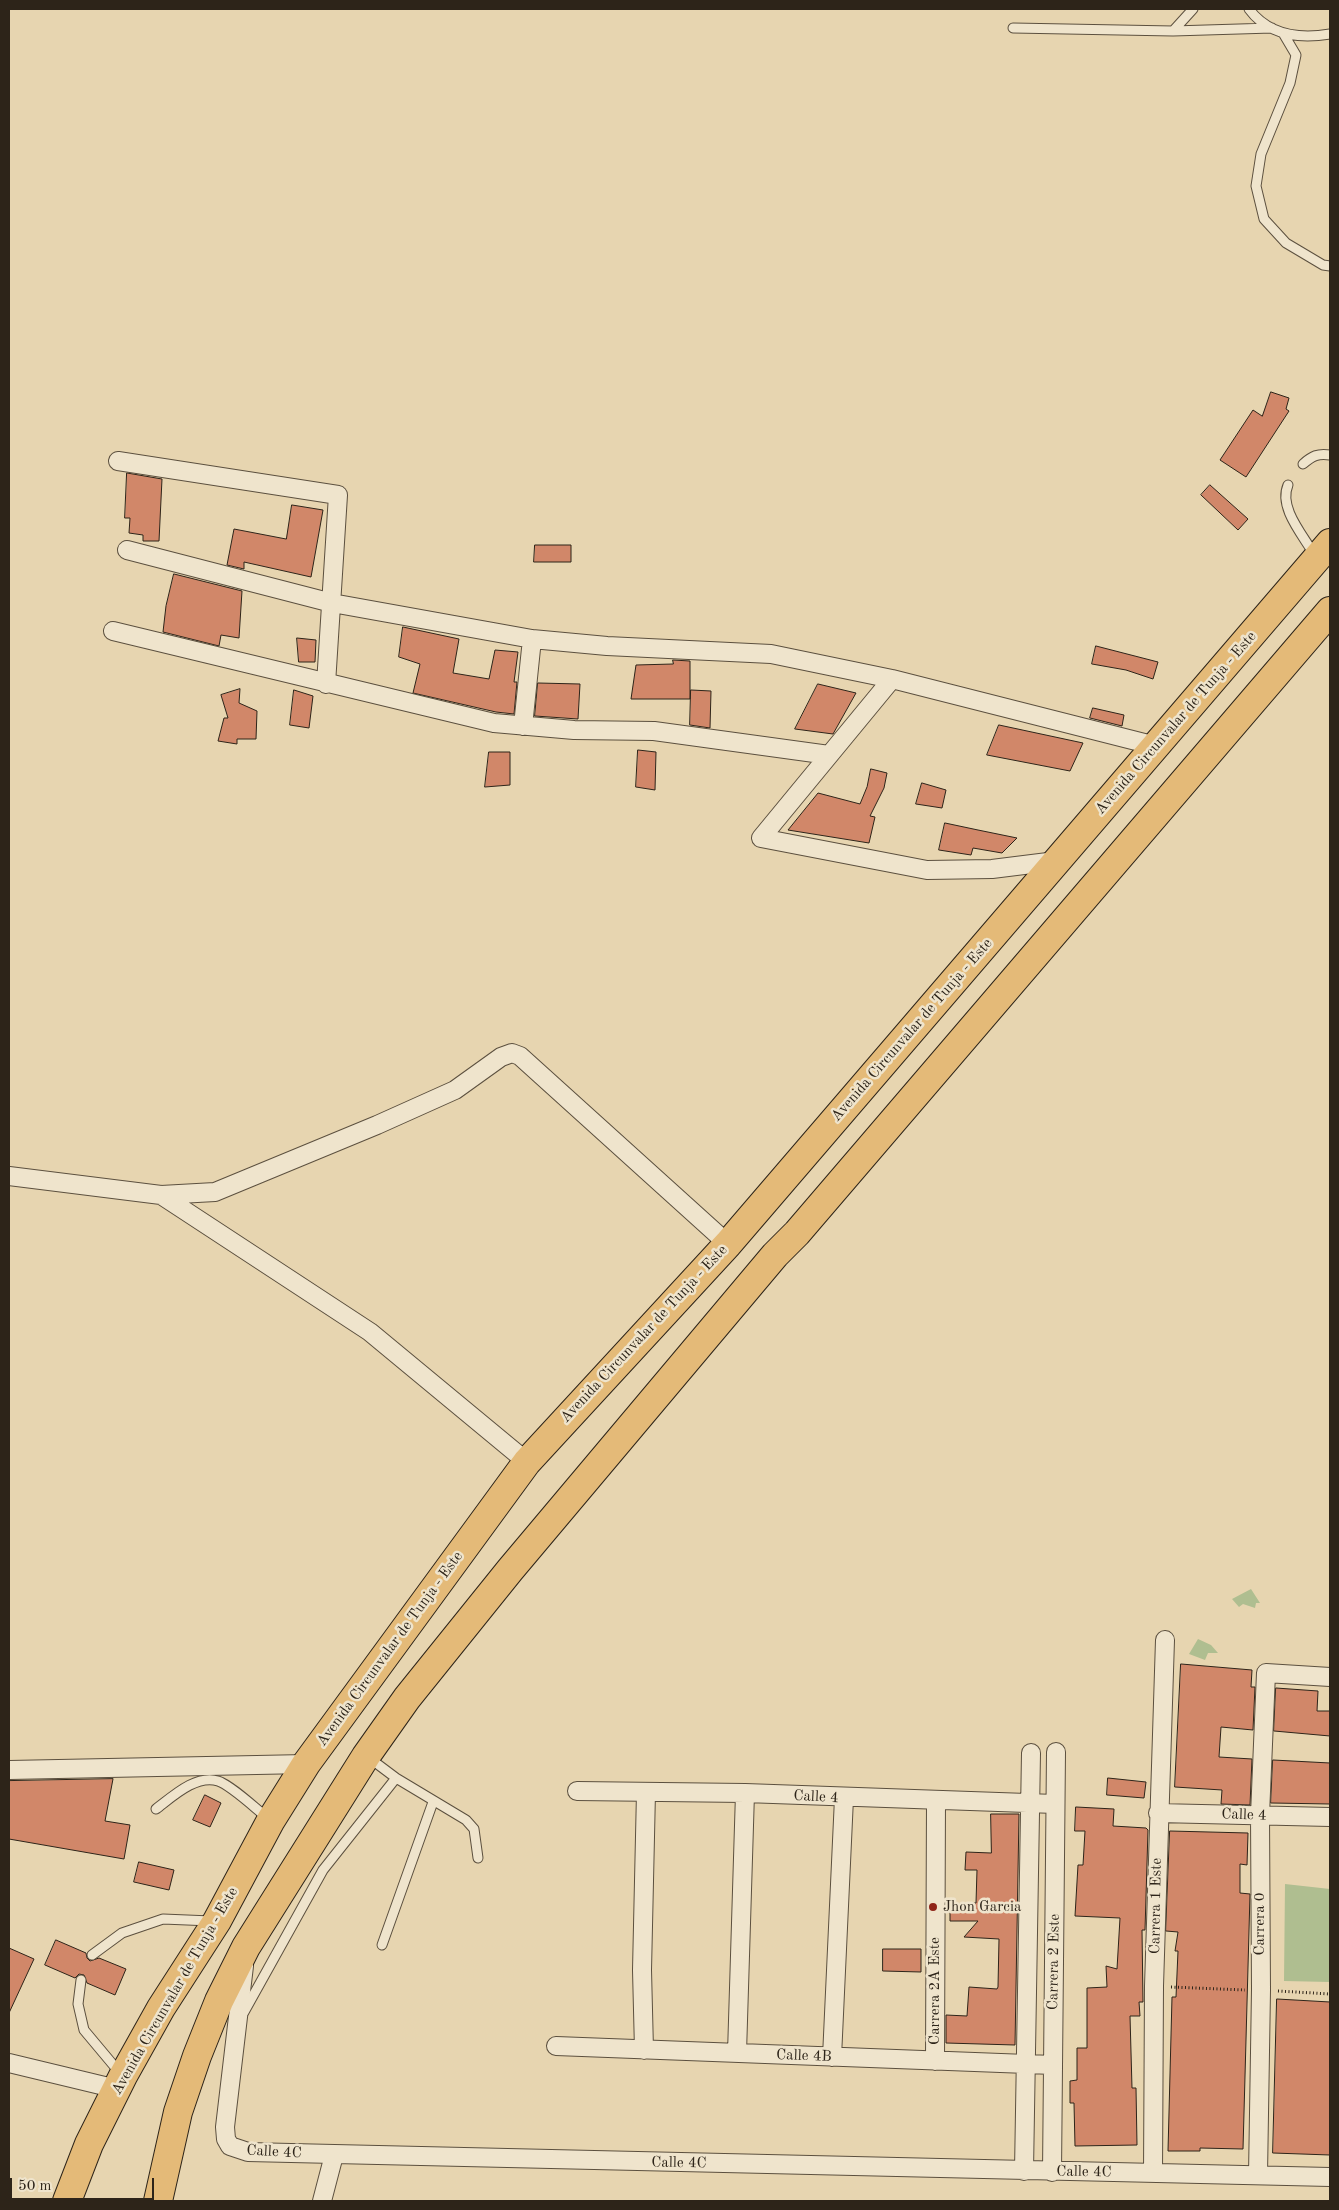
<!DOCTYPE html>
<style>
body{margin:0}
#map{position:relative;width:1339px;height:2210px;overflow:hidden;background:#e7d5b0;font-family:"Old Standard TT",serif}
canvas{display:block}
.frame{position:absolute;inset:0;border:10px solid #2d2419;pointer-events:none}
.scale{position:absolute;left:10px;top:2178px;width:144px;height:22px;box-sizing:border-box;border:2px solid #2d2419;border-top:0;padding-left:6px;font-size:15px;line-height:18px;white-space:nowrap;color:#2d2419;-webkit-text-stroke:4px #efe4cc;paint-order:stroke}
</style>
<div id="map">
<canvas width="1339" height="2210"></canvas>
<div class="frame"></div>
<div class="scale">50 m</div>
</div>
<script>
const context = document.querySelector('canvas').getContext('2d');
context.lineJoin = 'round';
function fill(path, color) { context.fillStyle = color; context.fill(path, 'evenodd'); }
function strokePath(path, color, width, dash) { context.strokeStyle = color; context.lineWidth = width; context.lineCap = dash ? 'butt' : 'round'; context.setLineDash(dash || []); context.stroke(path); }
function write(font, color, halo, rows, align = 'center') {
  context.font = font + ' "Old Standard TT",serif'; context.lineWidth = 5; context.setLineDash([]); context.textBaseline = 'middle'; context.strokeStyle = halo; context.fillStyle = color; for (const [text, x, y, turn = 0] of rows) {
    context.save(); context.translate(x, y); context.rotate((+turn || 0) * Math.PI / 180); context.textAlign = isNaN(turn) ? turn : align; if (halo) context.strokeText(text, 0, 0); context.fillText(text, 0, 0); context.restore();
  }
}
fill(new Path2D(`
 M1251 1589 1260 1603H1256L1255 1608 1243 1604 1239 1607 1232 1599Z
 M1198 1639 1211 1645 1218 1653H1208L1205 1660 1189 1654Z
 M1285 1884 1330 1889V1982L1284 1981Z`), '#afbe90');
const building = new Path2D(`
 M1271 392 1289 398 1286 409 1289 411 1246 477 1220 460 1253 410 1262 416Z
 M127 473 162 479 159 541H143V535L129 533 130 518H125Z
 M1210 485 1248 519 1238 530 1201 495Z
 M292 505 323 510 311 577 244 562V569L227 565 234 529 286 539Z
 M535 545H571V562H534Z
 M174 574 242 591 239 638 221 635 219 646 163 632 166 606Z
 M403 627 459 639 453 673 489 679 495 650 518 652 514 682H517L514 714 496 712 413 693 420 664 399 657Z
 M297 638 316 640 315 662H299Z
 M1096 646 1158 662 1153 679 1126 670 1092 664Z
 M673 660 690 661V699H631L636 665 673 664Z
 M538 683 580 684 578 719 535 716Z
 M818 684 856 693 833 734 795 729Z
 M240 689 239 703 257 711 256 739H237V744L218 741 224 718H228L221 695Z
 M294 690 313 696 309 728 290 725Z
 M691 690 711 691 710 728 690 725Z
 M1093 708 1124 715 1122 726 1090 718Z
 M999 725 1083 743 1070 771 987 755Z
 M638 750 656 752 655 790 636 787Z
 M489 752H510V785L485 787Z
 M871 769 887 773 884 788 870 816 875 817 869 843 788 830 818 793 860 804 867 787Z
 M922 783 946 790 942 808 916 804Z
 M945 823 978 830 1017 838 1002 853 973 848 971 855 939 850Z
 M1181 1664 1252 1670 1251 1687H1255L1253 1730 1221 1727 1219 1757 1252 1759 1250 1805 1221 1804 1222 1790 1175 1787Z
 M1276 1688 1318 1691 1317 1711H1330V1736L1274 1731Z
 M1273 1760 1330 1763V1804L1271 1803Z
 M1108 1778 1146 1782 1144 1798 1107 1795Z
 M113 1779 105 1821 130 1825 124 1859 9 1839V1781Z
 M205 1795 221 1803 210 1827 193 1820Z
 M1076 1807 1114 1809 1113 1826 1146 1828 1148 1830 1145 1930H1142L1143 2002H1139L1140 2016H1130L1132 2088H1136L1137 2145 1075 2146 1074 2103H1070V2081L1077 2080V2048H1087V1988L1107 1987 1106 1966 1117 1969 1120 1918 1075 1916 1078 1865H1083L1085 1831H1075Z
 M991 1814H1019L1015 2045 946 2043V2015L967 2016 969 1987 997 1989 998 1987 999 1939 964 1937 978 1921H950V1904L976 1903 977 1870H965L966 1852 991 1853Z
 M1170 1831 1248 1833 1247 1865 1240 1864V1893L1250 1894 1243 2149 1200 2148V2151H1168L1172 1997H1176L1178 1951H1175L1178 1932 1166 1931Z
 M139 1862 174 1870 169 1890 134 1882Z
 M56 1940 86 1953 87 1958 90 1961 99 1958 126 1969 115 1995 87 1983 84 1975 79 1974 75 1978 45 1965Z
 M9 1948 34 1959 9 2013Z
 M883 1949H921V1972L883 1971Z
 M1277 1999 1330 2002V2155L1273 2153Z`);
fill(building, '#d18769');
strokePath(building, '#2d2419', 1);
const service = new Path2D(`
 M1249 9C1269 36 1300 39 1330 34
 M1013 28 1173 31 1272 28
 M1173 31 1193 9
 M1283 33 1296 55 1290 83 1261 154 1256 186 1264 219 1286 243 1323 265 1330 266
 M1303 464C1312 456 1318 453 1330 455
 M1288 485C1278 508 1304 536 1315 556
 M368 1757 396 1778 466 1820 474 1829 478 1858
 M156 1809C172 1797 196 1774 218 1781 231 1785 257 1810 269 1819
 M382 1945 433 1802
 M92 1955 122 1933 163 1919 211 1921
 M81 1980 78 2004 84 2030 120 2073
 M244 2012 323 1870 396 1778`);
const minor = new Path2D(`
 M118 461 338 495 326 684
 M127 550 332 603 532 639 607 646 771 654 892 679 1156 746
 M113 631 494 723 574 730 654 731 829 755
 M892 679 761 838 927 870 992 869 1056 861
 M523 726 532 639
 M9 1176 161 1195 370 1332 527 1462
 M161 1195 215 1192 377 1125 455 1090 501 1057 512 1053 520 1056 728 1244
 M9 1770 306 1764
 M577 1791 745 1793 1055 1804
 M1158 1813 1330 1817
 M244 1966 225 2127 226 2139 230 2146 248 2152 1330 2177
 M556 2046 1053 2065
 M644 2050 642 1970 646 1792
 M737 2053 745 1793
 M832 2057 844 1798
 M935 2061 936 1801
 M9 2063 117 2089
 M1024 2171 1031 1753
 M1052 2172 1056 1752
 M1153 2173 1154 1986 1165 1640
 M1258 2175 1261 1990 1260 1815 1266 1673 1330 1677
 M322 2201 334 2155`);
const trunk = new Path2D(`
 M67 2201 89 2144 123 2076 161 2008 217 1921 271 1820 306 1764 527 1462 728 1244 1330 543
 M158 2201 178 2112 197 2056 219 2001 246 1947 366 1756 407 1698 510 1570 775 1255 797 1233 1330 611`);
strokePath(service, '#5c503f', 11);
strokePath(minor, '#5c503f', 20);
strokePath(trunk, '#2d2419', 30);
strokePath(new Path2D(`
 M1171 1987 1245 1990
 M1278 1991 1330 1994`), '#2d2419', 3, [1, 2.5]);
strokePath(service, '#efe4cc', 9);
strokePath(minor, '#efe4cc', 18);
strokePath(trunk, '#e4ba78', 28);
for (const [x, y, r, color] of [
 [933,1907,5,"#8f2418"]
]) { const dot = new Path2D(); dot.arc(x, y, r, 0, 2 * Math.PI); context.fillStyle = color; context.fill(dot); strokePath(dot, '#efe4cc', 2); }
write('15px', '#2d2419', '#efe4cc', [
 ["Avenida Circunvalar de Tunja - Este",1176,723,-49],
 ["Avenida Circunvalar de Tunja - Este",912,1030,-49],
 ["Avenida Circunvalar de Tunja - Este",644,1334,-47],
 ["Avenida Circunvalar de Tunja - Este",390,1649,-54],
 ["Calle 4",816,1797,3],
 ["Calle 4",1244,1815,2],
 ["Carrera 1 Este",1156,1906,-89],
 ["Carrera 0",1260,1924,-90],
 ["Carrera 2 Este",1054,1962,-89],
 ["Avenida Circunvalar de Tunja - Este",175,1991,-60],
 ["Carrera 2A Este",935,1991,-90],
 ["Calle 4B",804,2056,2],
 ["Calle 4C",274,2152,3],
 ["Calle 4C",679,2163,1],
 ["Calle 4C",1084,2172,1]
]);
write('15px', '#2d2419', '#efe4cc', [
 ["Jhon Garcia",943,1907]
], 'left');
</script>
